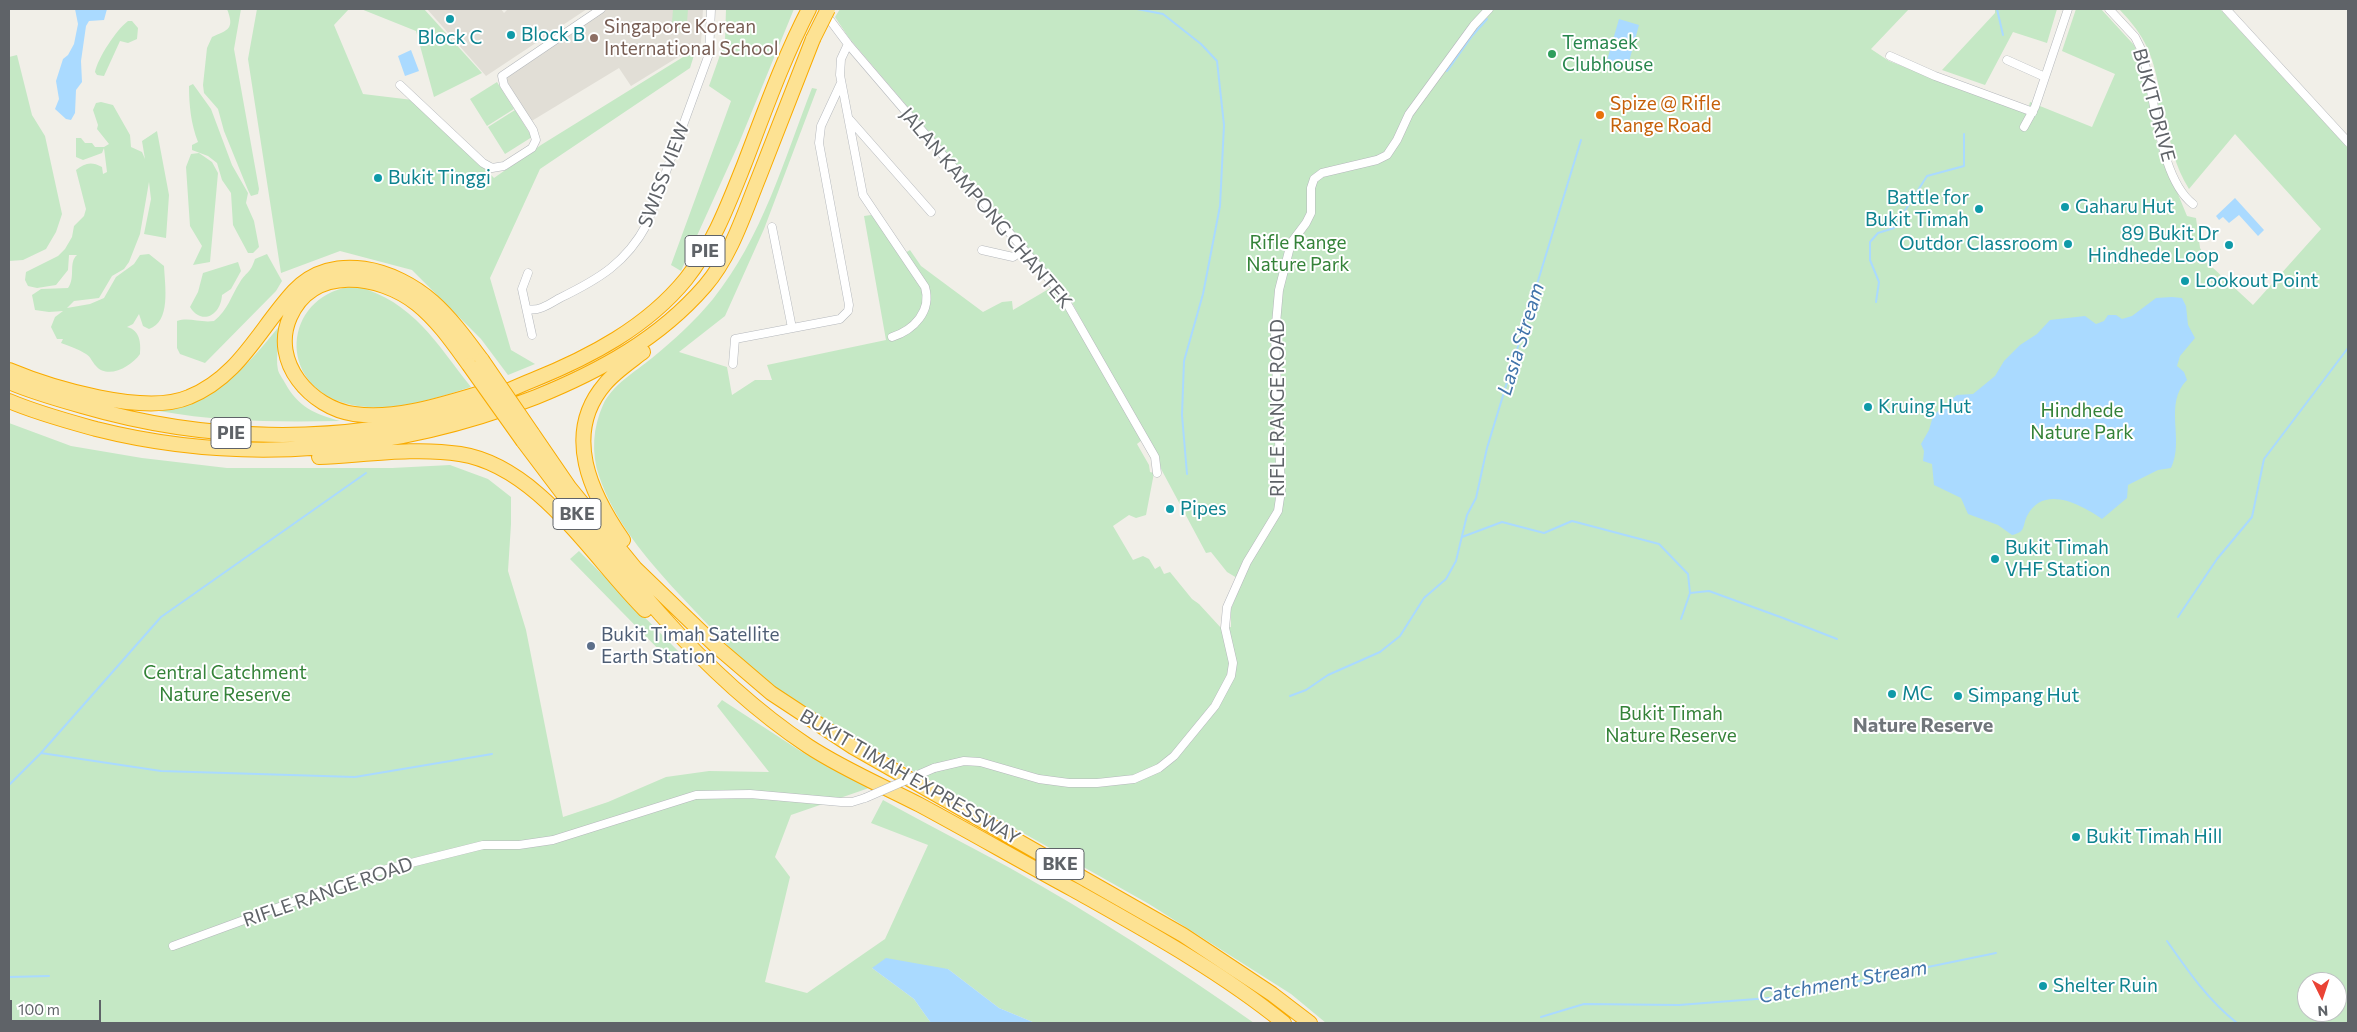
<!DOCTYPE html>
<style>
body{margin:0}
#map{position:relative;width:2357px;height:1032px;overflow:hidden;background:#f1efe8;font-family:Commissioner,sans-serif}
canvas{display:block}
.frame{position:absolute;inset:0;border:10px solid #5f6368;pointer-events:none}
.north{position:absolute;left:2297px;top:972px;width:50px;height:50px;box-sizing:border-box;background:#fff;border:1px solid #bfc1c3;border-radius:50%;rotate:176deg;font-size:14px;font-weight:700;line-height:20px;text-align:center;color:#5f6368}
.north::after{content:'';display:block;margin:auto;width:18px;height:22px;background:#ea4335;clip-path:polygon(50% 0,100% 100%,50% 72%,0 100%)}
.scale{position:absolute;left:10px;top:1000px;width:91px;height:22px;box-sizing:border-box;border:2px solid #5f6368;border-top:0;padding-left:6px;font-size:15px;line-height:18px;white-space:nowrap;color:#5f6368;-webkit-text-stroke:4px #fff;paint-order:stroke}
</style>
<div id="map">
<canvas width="2357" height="1032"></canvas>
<div class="frame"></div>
<div class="north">N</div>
<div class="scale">100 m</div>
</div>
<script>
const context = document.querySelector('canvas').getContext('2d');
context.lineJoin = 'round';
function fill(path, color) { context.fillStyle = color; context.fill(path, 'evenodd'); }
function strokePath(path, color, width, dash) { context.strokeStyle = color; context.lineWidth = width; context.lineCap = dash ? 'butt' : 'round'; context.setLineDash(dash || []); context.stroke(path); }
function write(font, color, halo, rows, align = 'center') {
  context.font = font + ' Commissioner,sans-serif'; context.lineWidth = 4; context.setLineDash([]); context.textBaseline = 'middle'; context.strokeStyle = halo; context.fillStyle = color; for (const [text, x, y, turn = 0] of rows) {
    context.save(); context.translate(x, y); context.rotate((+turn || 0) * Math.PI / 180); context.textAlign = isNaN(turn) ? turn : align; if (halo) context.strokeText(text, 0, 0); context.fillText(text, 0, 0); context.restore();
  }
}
fill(new Path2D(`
 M427 9H501L504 13 508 9H587L486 76Z
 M606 9H703L701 43 631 86 619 68 530 122 504 76Z`), '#e1ded6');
fill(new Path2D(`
 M227 9H241L234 49 259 189 258 194 251 196 248 190 224 131 218 109 204 93 203 85 207 48 212 37C228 30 235 29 227 9Z
 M257 9H349L334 25 363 94 421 101 494 178 541 145 696 49 690 68 540 169 490 278 511 350 535 364 508 375 481 339 412 270 340 251 281 273 248 59Z
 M361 9H424L482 73 434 97 416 31Z
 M673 9H688L687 23 683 29H675L672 23Z
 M726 9H794L739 143 681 271 671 265 731 101 709 86 725 41Z
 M840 9H1909L1871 49 1889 61 2027 114 2030 102 2092 127 2115 74 2062 51 2076 9H2101L2134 45 2142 62 2157 143 2187 216 2196 218 2200 248 2212 267 2253 305 2321 229 2235 134 2189 189C2175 167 2170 142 2165 117L2160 114 2157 96 2160 93C2153 55 2146 37 2119 9H2220L2348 148V1023H1326L1291 994 1149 904 830 724C799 704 766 683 739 657 718 636 698 614 678 593 646 558 614 521 599 476 591 453 593 427 603 405 612 385 635 372 652 358 674 340 695 321 713 299 762 238 784 160 812 88L817 89 764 229 725 316 679 352 727 367 732 395 755 380H772L767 365 886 340 864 216 871 215 892 234 905 253 910 250 921 266 983 312 1002 302 1012 301 1013 310 1052 287 1065 305 1142 440 1137 444 1149 465 1150 472 1154 473 1146 515 1136 518 1129 515 1113 526 1133 560 1143 556 1149 559 1155 569 1160 566 1164 574 1170 572 1192 599 1199 604 1222 629 1231 627V609L1242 581 1227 572 1211 552 1206 553 1068 295 849 38 835 17ZM2307 982H2337V1012H2307Z
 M1995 9H2057L2047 43 2013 32 1985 85 1942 70 1995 13Z
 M128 21H132L138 28 137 39 128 43 120 41 104 76 97 75 95 72C98 58 116 30 128 21Z
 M17 55 32 115 45 136 62 214 56 232 46 249 23 260 9 261V57Z
 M497 82 514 109 487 126 470 99Z
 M193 84 211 109 232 165 248 193 246 203 254 221 259 247 253 253H248L233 225 231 193 222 180 217 163 208 156 192 150V145L198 142C191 124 189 105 189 86Z
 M101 102 113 105 130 135 131 147 142 152 145 159 142 141 157 131 169 195 166 238 144 234 151 199 149 182 140 234 129 262 124 269 112 276 99 298 74 301 67 308 90 304 104 298 116 277 134 264 140 255 149 254 164 266C165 286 171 322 149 329L143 326 139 314 133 324 127 327C140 330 141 343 140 354 132 366 108 380 96 366 92 362 91 357 86 354 78 349 69 346 61 343L63 339H57L51 327 55 317 63 311 49 312 35 310 32 295 41 289 68 288C76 277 68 263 77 255H69L68 270 56 285 37 288 28 286 25 280 26 272 58 256 65 249 72 237 74 226 84 216 86 209 76 170C85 163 91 161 102 167L103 174 107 172 104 148 102 153 83 160 76 157V138H81L85 143H92L95 147H104L109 144 97 129 98 125 93 110 96 103Z
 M515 110 532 137 505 154 488 127Z
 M199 153 212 162 218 173 210 262 193 265 202 246 190 226 186 167 191 154Z
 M267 254 282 281 276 291 205 363 180 354 177 348V321C189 317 200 323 214 321 228 310 231 296 240 282 247 271 250 274 255 259Z
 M238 262 241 271 231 289 222 295C221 315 202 326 190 307L198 292 203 273Z
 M356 286C414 302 436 343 471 387 431 400 383 416 341 402 274 379 286 292 356 286Z
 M282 323C280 337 275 356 278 370 279 374 283 379 285 383 298 407 315 414 340 421 279 422 219 422 159 411 222 398 243 370 282 323Z
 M9 423 71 446 142 458 227 468H392L450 465 488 479 511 497V524L508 571 526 630 563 817 608 802 666 777 709 771 769 772 717 706 722 700 802 752 869 788 791 815 775 857 790 877 765 982 807 993 885 939 928 845 871 823 883 800C924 823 968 845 1010 868 1094 915 1176 968 1254 1023H1035L999 1008 948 969 872 968 914 999 931 1023H9Z
 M579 551 679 652 670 661 570 559Z`), '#c5e8c5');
fill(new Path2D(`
 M75 9H107L104 20 89 21 86 26 81 61 82 82 76 90 75 113 71 120 66 119 55 109 59 99 56 81 63 59 68 55 74 44 78 24Z
 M1619 19 1639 25 1627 69 1606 64Z
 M411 50 419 71 405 76 398 56Z
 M2235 198 2264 230 2258 236 2239 215 2229 223 2223 217 2219 220 2216 216Z
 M2172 297 2182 298 2186 306 2188 325 2195 338 2180 356 2177 366 2184 372 2187 380C2163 404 2185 439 2171 468L2158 470 2128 485 2127 498 2102 519C2081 504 2043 484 2027 516 2022 527 2026 532 2012 535L1998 525 1968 514 1961 498 1934 485 1932 464 1923 461 1924 451 1921 444 1929 430 1933 416 1942 407 1957 395 1973 394 1995 376 2004 361 2020 345 2037 334 2050 320 2085 316 2096 324 2104 321 2108 315H2116L2122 319 2132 316 2156 298Z
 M886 958 948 969 999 1008 1035 1023H931L914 999 872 968Z`), '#aadaff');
strokePath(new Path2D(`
 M1137 9 1163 14 1201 44 1217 61 1224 125 1220 206 1203 294 1184 361 1182 415 1187 474
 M1997 9 2003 35
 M1447 71 1472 36 1487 19
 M1876 302 1879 282 1870 260V242L1878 233 1894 228 1927 176 1964 166V134
 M1462 537 1502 522 1544 533 1572 521 1659 544 1688 574 1690 593 1709 591 1783 618
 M2178 617 2217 559 2252 517 2264 459 2348 348
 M1783 618 1837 639
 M1681 619 1690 593
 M1290 696 1306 690 1328 675 1380 652 1400 636 1424 598 1446 579 1456 561 1467 515 1476 498 1487 448 1581 140
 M41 753 161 771 355 777 492 754
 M9 785 41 753 161 617 366 473
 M2167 941C2188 971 2208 1000 2237 1023
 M9 977 49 976
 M1541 1017 1584 1004 1679 1005 1782 997 1996 953`), '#aadaff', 2);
const minor = new Path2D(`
 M2109 9 2135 37 2140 47C2156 90 2157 176 2193 204
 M2226 9 2348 142
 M824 12 848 44 1061 293 1155 457 1157 473
 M848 44 841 59 840 75 863 195 925 287C932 311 914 330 892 337
 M1890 56 1935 76 2033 112
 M2007 60 2045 77
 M400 85 483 163 492 168 504 166 532 148 536 140 533 130 504 85 502 76 601 9
 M850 120 931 212
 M2024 127 2035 107 2068 9
 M772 227 792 328
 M982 250 1013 257 1024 250
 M528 273 522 289 532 335
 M528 309C539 312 551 303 560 298 599 279 626 263 647 224L709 54 711 9
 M733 364 735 339 840 319 848 311 849 305 819 143 821 126 841 83
 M934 768 964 761 980 762 1039 779 1069 783H1097L1134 779 1159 768 1174 756 1215 706 1231 676 1233 663 1225 628 1227 607 1247 562 1278 511 1281 491 1275 335 1279 290 1291 243 1306 223 1311 213V188L1314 179 1322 173 1377 160 1387 155 1397 140 1409 114 1474 25 1489 9
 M173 946 375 872 483 845H519L553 840 696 795 750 794 841 802H852L865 798`);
const motorway = new Path2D(`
 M469 365C453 343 438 321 417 304 379 274 313 265 290 317 270 362 311 408 354 414 397 420 443 404 484 392
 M9 370C52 388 145 416 189 397 239 377 259 329 294 291 333 250 396 269 433 302 452 319 467 340 482 360
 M9 382C32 392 57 399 82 406 202 441 335 446 457 411 483 403 508 390 533 380 590 357 647 327 686 279 713 245 728 205 744 165 764 113 783 59 809 9
 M9 401C37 413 67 421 96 429 243 466 396 452 536 397 600 371 659 339 705 286 731 256 744 214 759 177 777 131 795 85 813 39
 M532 433 569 487 635 568 716 646 771 693 853 747 1183 935 1272 994 1310 1023
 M523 441C606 551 691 668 808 746 843 769 883 786 920 805 972 833 1022 862 1074 890 1145 930 1220 971 1284 1023
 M319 457C364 455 416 447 460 454 538 466 592 557 645 610
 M623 540C591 494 562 434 605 384 615 372 630 362 643 352`);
strokePath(minor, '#b5b8bc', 9);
strokePath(motorway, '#f9ab00', 16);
strokePath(minor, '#fff', 8);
strokePath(motorway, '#fde293', 14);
const minorBridge = new Path2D(`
 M865 798 934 768`);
const motorwayBridge = new Path2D(`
 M813 39 828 9
 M482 360 532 433
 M469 365 523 441`);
strokePath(minorBridge, '#b5b8bc', 9, []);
strokePath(motorwayBridge, '#f9ab00', 16, []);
strokePath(minorBridge, '#fff', 8);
strokePath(motorwayBridge, '#fde293', 14);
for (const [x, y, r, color] of [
 [450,19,5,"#0f9aa8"],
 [511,35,5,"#0f9aa8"],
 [594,38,5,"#8d6e63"],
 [1552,54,5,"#2e9e5b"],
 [1600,115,5,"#e8710a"],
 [378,178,5,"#0f9aa8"],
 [2065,207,5,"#0f9aa8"],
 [1979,209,5,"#0f9aa8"],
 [2068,244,5,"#0f9aa8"],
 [2229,245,5,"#0f9aa8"],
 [2185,281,5,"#0f9aa8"],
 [1868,407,5,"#0f9aa8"],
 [1170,509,5,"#0f9aa8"],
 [1995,559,5,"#0f9aa8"],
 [591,646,5,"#5c6f8a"],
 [1892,694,5,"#0f9aa8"],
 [1958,696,5,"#0f9aa8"],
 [2076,837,5,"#0f9aa8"],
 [2043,986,5,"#0f9aa8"]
]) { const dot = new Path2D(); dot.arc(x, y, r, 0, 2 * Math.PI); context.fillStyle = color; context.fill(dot); strokePath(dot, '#fff', 2); }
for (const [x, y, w] of [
 [705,251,40],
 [231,433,40],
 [577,514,48],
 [1060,864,48]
]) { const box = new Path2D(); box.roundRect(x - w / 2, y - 15.5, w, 31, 4); context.fillStyle = '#fff'; context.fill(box); strokePath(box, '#5f6368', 1); }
write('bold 18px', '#5f6368', null, [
 ["PIE",705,251],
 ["PIE",231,433],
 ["BKE",577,514],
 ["BKE",1060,864]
]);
write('19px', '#785e54', '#fff', [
 ["Singapore Korean",604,27],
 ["International School",604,49]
], 'left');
write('19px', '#0d838f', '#fff', [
 ["Block B",521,35],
 ["Block C",450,38,"center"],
 ["Bukit Tinggi",388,178],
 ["Battle for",1969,198,"right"],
 ["Bukit Timah",1969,220,"right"],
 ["Gaharu Hut",2075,207],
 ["89 Bukit Dr",2219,234,"right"],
 ["Hindhede Loop",2219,256,"right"],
 ["Outdor Classroom",2058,244,"right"],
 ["Lookout Point",2195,281],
 ["Kruing Hut",1878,407],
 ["Pipes",1180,509],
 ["Bukit Timah",2005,548],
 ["VHF Station",2005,570],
 ["MC",1902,694],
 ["Simpang Hut",1968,696],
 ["Bukit Timah Hill",2086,837],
 ["Shelter Ruin",2053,986]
], 'left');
write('19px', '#27864d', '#fff', [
 ["Temasek",1562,43],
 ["Clubhouse",1562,65]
], 'left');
write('19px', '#c56008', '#fff', [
 ["Spize @ Rifle",1610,104],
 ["Range Road",1610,126]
], 'left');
write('19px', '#5f6368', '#fff', [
 ["BUKIT DRIVE",2154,105,75],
 ["SWISS VIEW",664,175,-69],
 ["JALAN KAMPONG CHANTEK",986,208,50],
 ["RIFLE RANGE ROAD",1278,408,-90],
 ["BUKIT TIMAH EXPRESSWAY",910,777,30],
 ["RIFLE RANGE ROAD",328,892,-19]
]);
write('19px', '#348238', '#fff', [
 ["Rifle Range",1298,243],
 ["Nature Park",1298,265],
 ["Hindhede",2082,411],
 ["Nature Park",2082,433],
 ["Central Catchment",225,673],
 ["Nature Reserve",225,695],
 ["Bukit Timah",1671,714],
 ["Nature Reserve",1671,736]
]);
write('19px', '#4e5e75', '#fff', [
 ["Bukit Timah Satellite",601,635],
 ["Earth Station",601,657]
], 'left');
write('italic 20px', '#4174aa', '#fff', [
 ["Lasia Stream",1521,339,-73],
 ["Catchment Stream",1843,982,-10]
]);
write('bold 20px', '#70757a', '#fff', [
 ["Nature Reserve",1923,725]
]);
</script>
